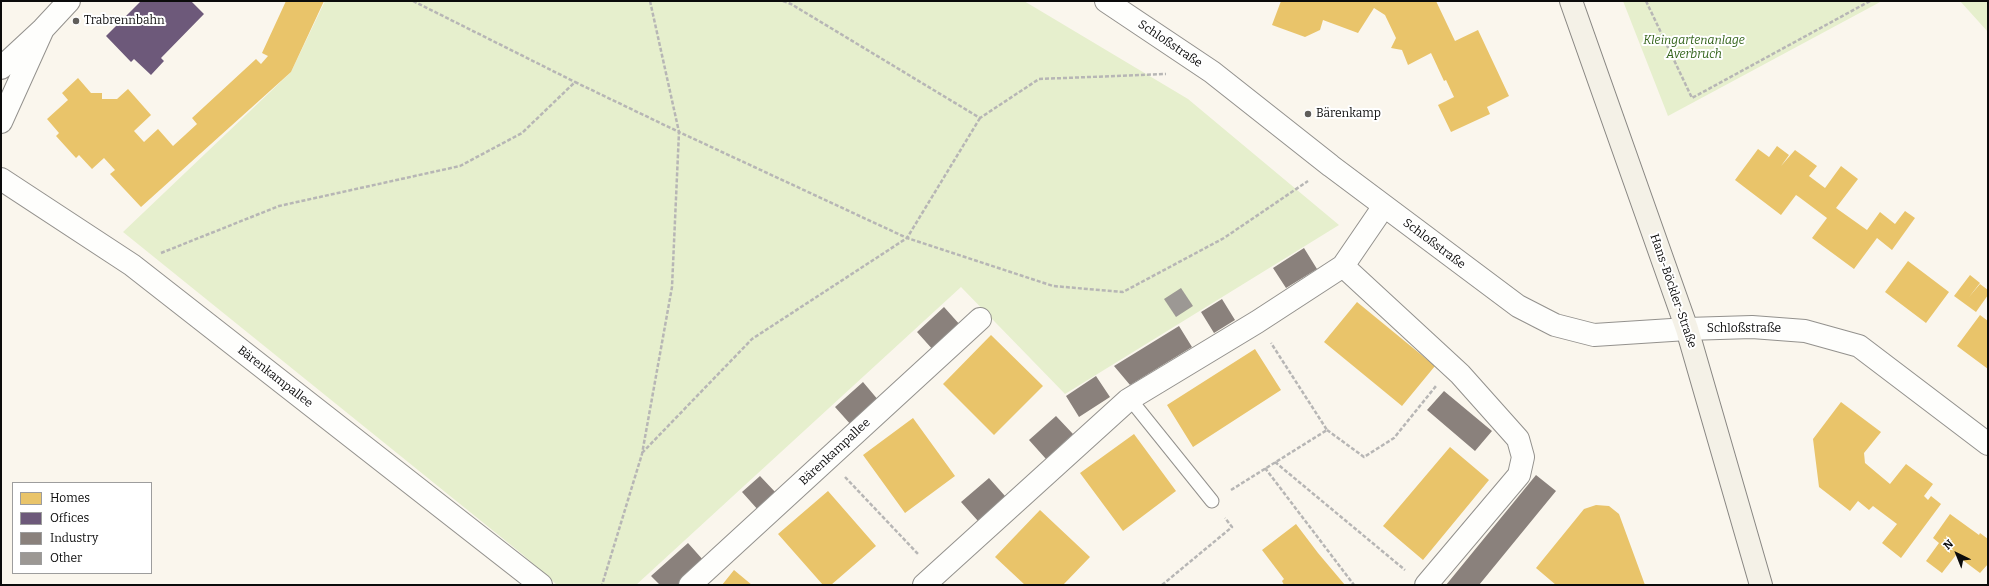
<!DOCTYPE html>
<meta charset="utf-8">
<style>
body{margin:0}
#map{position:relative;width:1989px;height:586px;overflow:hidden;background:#faf6ed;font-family:Bitter,serif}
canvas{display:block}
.frame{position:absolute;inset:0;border:2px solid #0b0b0b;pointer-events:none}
.legend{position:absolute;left:12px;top:482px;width:140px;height:92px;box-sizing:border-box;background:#fff;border:1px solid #9d9d9d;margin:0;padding:5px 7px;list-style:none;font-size:12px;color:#0b0b0b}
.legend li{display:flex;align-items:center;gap:8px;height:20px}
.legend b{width:20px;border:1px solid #9d9d9d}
.north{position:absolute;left:1937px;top:534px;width:40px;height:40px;-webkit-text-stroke:3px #fff;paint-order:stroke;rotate:317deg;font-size:11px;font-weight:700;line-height:16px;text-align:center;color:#0b0b0b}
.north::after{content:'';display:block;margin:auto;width:14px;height:18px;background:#0b0b0b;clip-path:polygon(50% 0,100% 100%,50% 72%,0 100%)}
</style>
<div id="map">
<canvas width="1989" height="586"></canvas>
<div class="frame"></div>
<ul class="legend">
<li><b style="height:11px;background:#e9c46a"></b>Homes</li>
<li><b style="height:11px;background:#6d597a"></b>Offices</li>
<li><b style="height:11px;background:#8a817c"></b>Industry</li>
<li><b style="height:11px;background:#9c9894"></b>Other</li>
</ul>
<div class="north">N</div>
</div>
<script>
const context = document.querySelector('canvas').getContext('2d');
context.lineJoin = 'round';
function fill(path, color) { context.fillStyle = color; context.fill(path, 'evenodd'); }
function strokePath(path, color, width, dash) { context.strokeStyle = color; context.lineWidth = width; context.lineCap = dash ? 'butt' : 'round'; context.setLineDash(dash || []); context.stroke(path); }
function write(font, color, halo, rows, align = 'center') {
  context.font = font + ' Bitter,serif'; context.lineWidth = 4; context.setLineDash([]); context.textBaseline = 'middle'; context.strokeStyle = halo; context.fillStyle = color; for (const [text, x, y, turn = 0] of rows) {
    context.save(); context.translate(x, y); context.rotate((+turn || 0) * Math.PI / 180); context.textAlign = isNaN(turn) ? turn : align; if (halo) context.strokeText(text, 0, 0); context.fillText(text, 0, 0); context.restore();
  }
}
fill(new Path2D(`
 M325 1H1024L1188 99 1339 225 1065 394 961 287 636 585H557L522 554 123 232 291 72Z
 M1623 1H1882L1668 116Z
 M1960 1H1988V32Z`), '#e6efcd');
fill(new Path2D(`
 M286 1H324L291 72 141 207 110 174 115 170 104 158 92 169 79 155 76 158 56 136 59 133 47 119 68 100 62 93 78 78 91 93H102V99H117L128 89 151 115 134 131 144 142 158 129 173 146 197 124 192 118 256 59 261 64 268 56 262 53Z
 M1281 1H1436L1455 41 1478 30 1509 96 1487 107 1490 114 1451 132 1438 105 1454 97 1446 80 1444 81 1431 53 1408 65 1402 50 1391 48 1396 38 1385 15 1374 8 1358 33 1323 20 1320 30 1305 37 1272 25Z
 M1777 146 1789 155 1781 166 1795 150 1817 166 1809 176 1825 188 1841 166 1858 179 1836 208 1867 230 1880 212 1895 224 1905 211 1915 218 1892 250 1877 238 1854 269 1812 238 1827 218 1799 197 1796 195 1781 215 1735 180 1758 149 1769 157Z
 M1908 261 1949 292 1926 323 1885 292Z
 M1970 275 1980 283 1969 297 1980 284 1988 290V295L1976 312 1954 296Z
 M1357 302 1435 366 1402 406 1324 342Z
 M1980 315 1988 321V369L1957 346Z
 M991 335 1043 386 994 435 943 384Z
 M1255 349 1281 390 1193 447 1167 405Z
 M1841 402 1881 432 1864 453 1865 463 1890 484 1906 464 1933 484 1924 496 1928 500 1931 496 1941 504 1901 558 1882 543 1897 524 1873 506 1869 510 1858 501 1850 511 1819 487 1813 439Z
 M913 418 955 476 905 513 863 455Z
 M1134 434 1176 491 1123 531 1080 473Z
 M1450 447 1489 480 1423 560 1383 526Z
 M828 491 876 546 831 585H823L778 534Z
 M1596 505 1609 506 1619 514 1645 585H1556L1536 568 1584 509Z
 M1040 510 1090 557 1063 585H1025L995 557Z
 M1950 514 1979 535 1980 533 1988 539V564L1980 573 1956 555 1942 573 1926 561 1939 543 1933 538Z
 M1296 524 1318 553 1345 585H1284L1282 581 1284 579 1262 550Z
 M734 570 752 585H722Z`), '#e9c46a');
fill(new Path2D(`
 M141 1H191L204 14 161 58 164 61 151 75 134 59 131 62 106 36Z`), '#6d597a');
fill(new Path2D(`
 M1304 248 1317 269 1286 288 1273 268Z
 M1222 299 1235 320 1214 333 1201 312Z
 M944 307 961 326 934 351 917 332Z
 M1179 326 1192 347 1130 385 1114 366Z
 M1096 376 1110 397 1079 417 1066 396Z
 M863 382 879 401 852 426 835 407Z
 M1444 391 1492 431 1475 451 1427 410Z
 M1056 416 1073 434 1046 459 1029 440Z
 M1536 475 1556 491 1479 585H1446Z
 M760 476 777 494 759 511 742 492Z
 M989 478 1005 496 978 521 961 502Z
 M688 543 704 561 678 585H660L651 576Z`), '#8a817c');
fill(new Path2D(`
 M1181 288 1193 306 1176 317 1164 299Z`), '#9c9894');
const service = new Path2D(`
 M1130 399 1212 501`);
const minor = new Path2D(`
 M1106 1 1212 72 1331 166 1518 306 1555 325 1594 335 1687 329
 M1 68 43 29 69 1
 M1 122 43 29
 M1 179 132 265 541 585
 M1343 266 1460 374 1518 439 1523 457 1519 475 1426 585
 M690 585 980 319
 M924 585 1128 400 1257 322 1343 266 1384 206`);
const tertiary = new Path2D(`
 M1687 329 1752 327 1805 331 1859 346 1988 444`);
const secondary = new Path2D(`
 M1571 1 1687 329 1761 585`);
strokePath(service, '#93918d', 15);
strokePath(minor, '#93918d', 24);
strokePath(tertiary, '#93918d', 24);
strokePath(secondary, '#898783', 24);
strokePath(new Path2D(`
 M413 1 575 82
 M650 1 679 132 907 238 980 118
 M783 1 791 4 980 118 1039 79 1166 74
 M1646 1 1692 98 1870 1
 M161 253 279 206 460 166 522 133 575 82 679 132 672 287 642 454 602 585
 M1327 430 1364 457 1394 438 1436 386
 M642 453 752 339 907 238 1053 286 1123 292 1224 238 1308 181
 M1275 462 1405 570
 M1265 468 1354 585
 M845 477 918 554
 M1231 490 1327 430 1271 343
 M1162 585 1232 527 1225 518`), '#b7b6b5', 2.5, [4, 2]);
strokePath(service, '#fefefc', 13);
strokePath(minor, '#fefefc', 22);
strokePath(tertiary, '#fefefc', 22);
strokePath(secondary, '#f4f1e7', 22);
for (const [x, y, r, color] of [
 [76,21,4,"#5f5d5a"],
 [1308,114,4,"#5f5d5a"]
]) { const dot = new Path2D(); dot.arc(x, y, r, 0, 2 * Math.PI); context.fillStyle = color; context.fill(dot); strokePath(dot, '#fff', 1.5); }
write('12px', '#0b0b0b', '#fff', [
 ["Trabrennbahn",84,21],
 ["Bärenkamp",1316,114]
], 'left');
write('italic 12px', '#33631b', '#fff', [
 ["Kleingartenanlage",1694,41],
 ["Averbruch",1694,55]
]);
write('12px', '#0b0b0b', '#fff', [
 ["Schloßstraße",1170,44,34],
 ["Schloßstraße",1434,244,37],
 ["Hans-Böckler-Straße",1673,291,71],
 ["Schloßstraße",1744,329],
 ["Bärenkampallee",275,377,38],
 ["Bärenkampallee",835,452,-43]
]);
</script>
